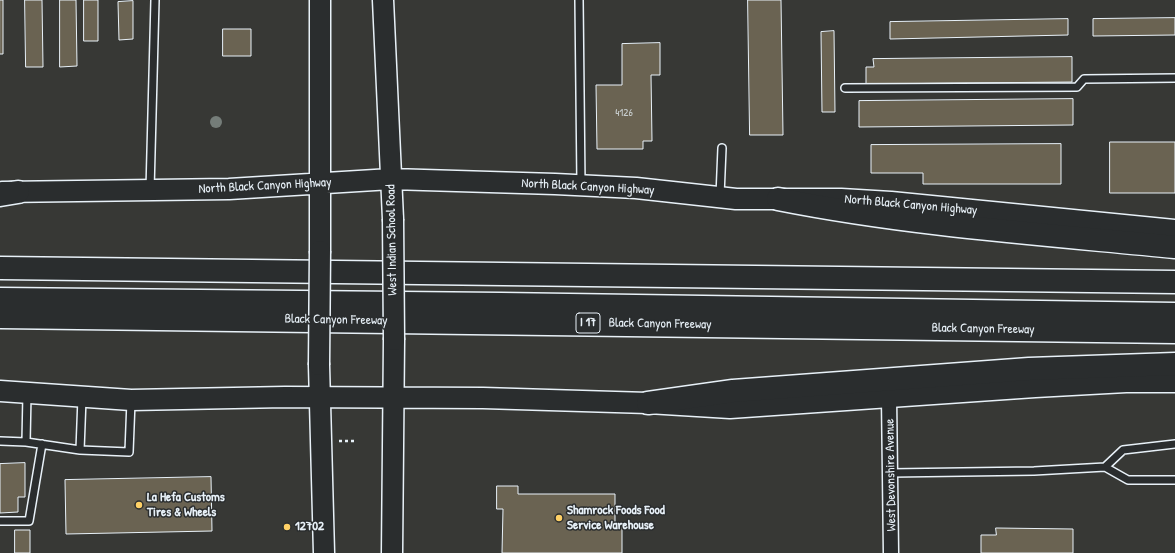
<!DOCTYPE html>
<style>
body{margin:0}
canvas{display:block;background:#373835}
</style>
<canvas width="1175" height="553"></canvas>
<script>
const context = document.querySelector('canvas').getContext('2d');
context.lineJoin = 'round';
function fill(path, color) { context.fillStyle = color; context.fill(path, 'evenodd'); }
function strokePath(path, color, width, dash) { context.strokeStyle = color; context.lineWidth = width; context.lineCap = dash ? 'butt' : 'round'; context.setLineDash(dash || []); context.stroke(path); }
function write(font, color, halo, rows, align = 'center') {
  context.font = font + ' "Patrick Hand",sans-serif'; context.lineWidth = 3; context.setLineDash([]); context.textBaseline = 'middle'; context.strokeStyle = halo; context.fillStyle = color; for (const [text, x, y, turn = 0] of rows) {
    context.save(); context.translate(x, y); context.rotate((+turn || 0) * Math.PI / 180); context.textAlign = isNaN(turn) ? turn : align; if (halo) context.strokeText(text, 0, 0); context.fillText(text, 0, 0); context.restore();
  }
}
const building = new Path2D(`
 M0 0H3V54H0Z
 M25 0H42L43 67H26Z
 M60 0H76L77 66 60 67Z
 M84 0H98V41H84Z
 M748 0H781L783 135H750Z
 M133 1V39L119 40 118 2Z
 M1175 18V35L1093 36V19Z
 M1068 19V35L890 39V22Z
 M223 29H251V56H223Z
 M834 31 835 112H822L821 32Z
 M660 43V75H651L652 141H643V149H597L596 85H622V44Z
 M1072 57V82L866 84V67H874L873 59Z
 M1073 99V125L859 127V101Z
 M1110 142H1175V193H1110Z
 M1061 144V184H923V173H871V145Z
 M25 463V497H18V512L0 513V464Z
 M211 477 212 531 66 534 65 480Z
 M497 486H518V494H615V527H622V553H502L503 509H497Z
 M996 528 1073 529V553H981V535H996Z
 M15 530H30V553H15Z`);
fill(building, '#6a6352');
strokePath(building, '#e8f1f8', 1);
const lane = new Path2D(`
 M579 0 581 184
 M845 88 1077 87 1084 79 1175 78
 M150 190 155 0
 M720 196 722 148
 M82 398 80 450 129 452 131 401
 M0 441 26 442 27 394
 M26 442 80 450
 M1105 467 1123 450 1175 444
 M891 473 1034 471 1105 467 1128 480H1175
 M0 521H29L42 444`);
const street = new Path2D(`
 M889 397 891 553`);
const secondary = new Path2D(`
 M320 0V251
 M383 0 393 219
 M2 192 229 189 391 179 555 184 636 188 736 199H841L891 202 1175 230
 M319 365 324 553
 M0 391 131 400 285 397 483 398 648 403 730 408 1035 387 1126 382H1175
 M392 553 394 340`);
const highway = new Path2D(`
 M0 195 18 192
 M778 199C909 225 1042 234 1175 247
 M0 268 1175 282
 M0 299 501 304 1175 314
 M0 317 1175 332
 M648 403 733 391 1029 369 1175 364`);
strokePath(lane, '#e8f1f8', 10);
strokePath(street, '#e8f1f8', 17);
strokePath(secondary, '#e8f1f8', 23);
strokePath(highway, '#e8f1f8', 25);
strokePath(new Path2D(`
 M339 441H356`), '#e8f1f8', 2.5, [3, 3]);
strokePath(lane, '#2a2d2e', 7);
strokePath(street, '#2a2d2e', 14);
strokePath(secondary, '#2a2d2e', 20);
strokePath(highway, '#2a2d2e', 22);
const secondaryBridge = new Path2D(`
 M393 219 394 340
 M319 365 320 251`);
strokePath(secondaryBridge, '#e8f1f8', 23, []);
strokePath(secondaryBridge, '#2a2d2e', 20);
context.fillStyle = '#757d79';
for (const [x, y] of [
 [216,122]
]) { context.beginPath(); context.arc(x, y, 6, 0, 2 * Math.PI); context.fill(); }
for (const [x, y, r, color] of [
 [139,505,4,"#ffd166"],
 [559,518,4,"#ffd166"],
 [287,527,4,"#ffd166"]
]) { const dot = new Path2D(); dot.arc(x, y, r, 0, 2 * Math.PI); context.fillStyle = color; context.fill(dot); strokePath(dot, '#2a2d2e', 1.5); }
write('11px', '#c8cece', null, [
 ["4126",624,113]
]);
for (const [x, y, w] of [
 [588,323,24]
]) { const box = new Path2D(); box.roundRect(x - w / 2, y - 10, w, 20, 3); context.fillStyle = '#2a2d2e'; context.fill(box); strokePath(box, '#e8f1f8', 1); }
write('bold 12px', '#e8f1f8', null, [
 ["I 17",588,323]
]);
write('13px', '#e8f1f8', '#2a2d2e', [
 ["North Black Canyon Highway",265,186,-3],
 ["North Black Canyon Highway",588,187,3],
 ["North Black Canyon Highway",911,205,5],
 ["West Indian School Road",392,240,-91],
 ["Black Canyon Freeway",336,320,1],
 ["Black Canyon Freeway",660,324,1],
 ["Black Canyon Freeway",983,329,1],
 ["West Devonshire Avenue",891,475,-91]
]);
write('bold 13px', '#e8f1f8', '#2a2d2e', [
 ["La Hefa Customs",147,498],
 ["Tires & Wheels",147,513],
 ["Shamrock Foods Food",567,511],
 ["Service Warehouse",567,526],
 ["12702",295,527]
], 'left');
</script>
